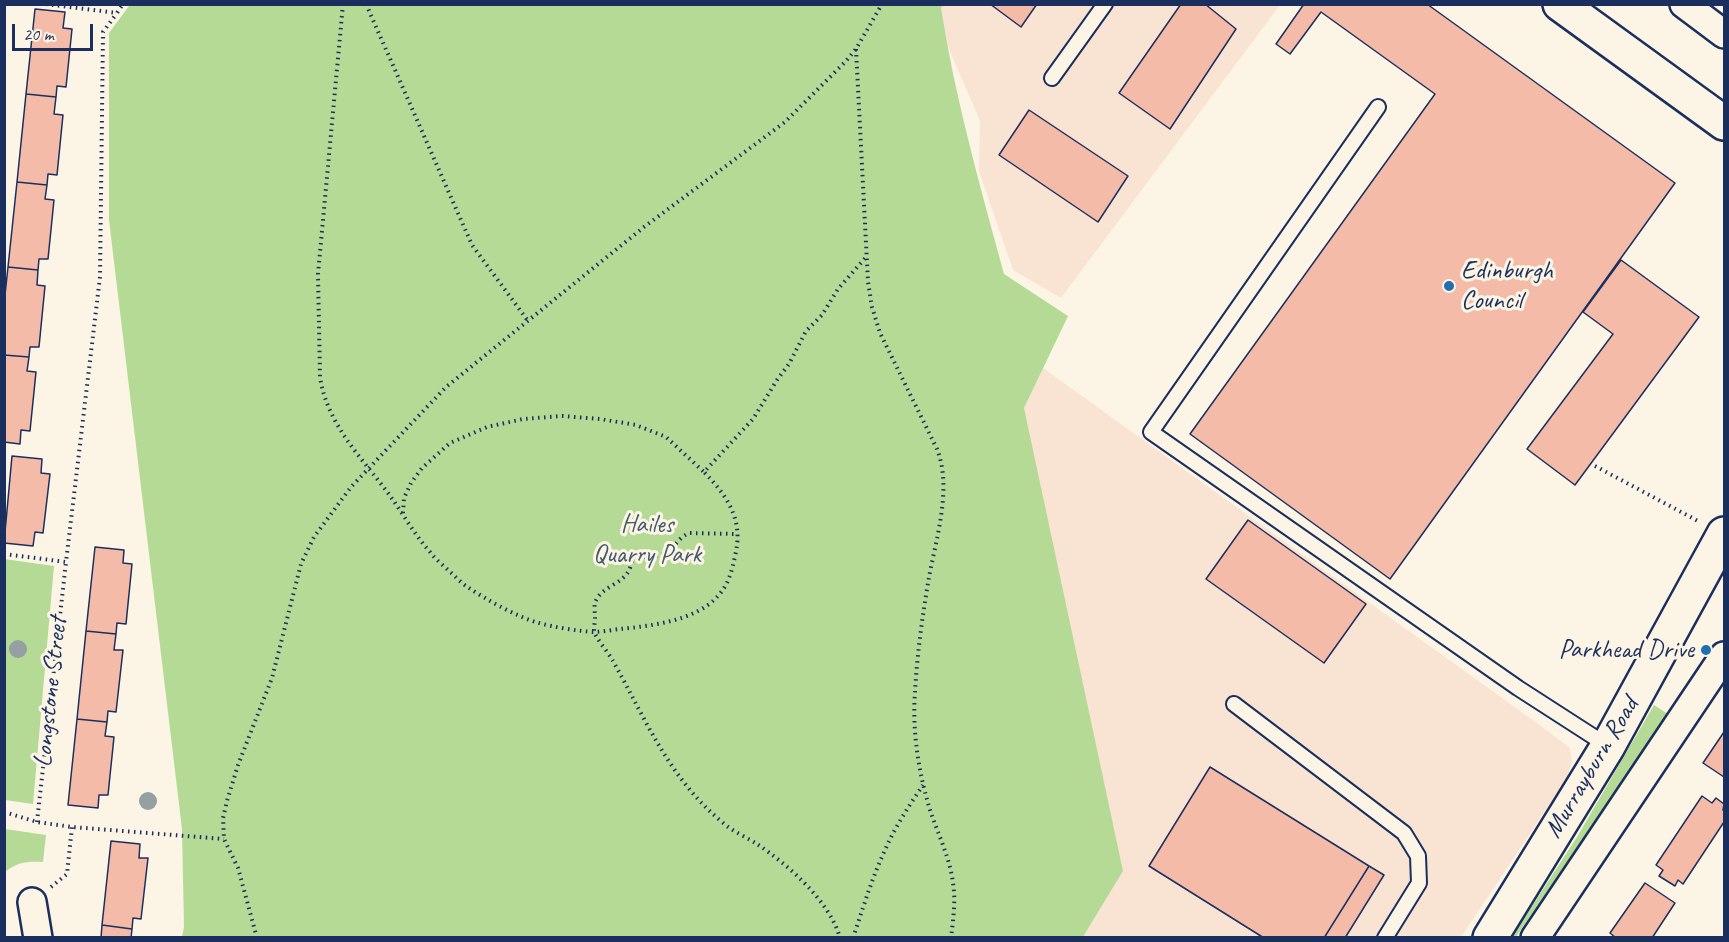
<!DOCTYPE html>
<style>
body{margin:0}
#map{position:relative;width:1729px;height:942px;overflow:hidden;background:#fcf5e5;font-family:Caveat,sans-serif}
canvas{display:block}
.frame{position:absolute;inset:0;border:6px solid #1b2f5e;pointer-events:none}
.scale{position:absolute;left:12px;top:24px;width:81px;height:27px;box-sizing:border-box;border:3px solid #1b2f5e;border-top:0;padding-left:8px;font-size:18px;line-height:21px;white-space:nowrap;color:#1b2f5e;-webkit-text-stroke:4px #fcf5e5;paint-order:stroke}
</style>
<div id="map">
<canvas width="1729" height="942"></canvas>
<div class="frame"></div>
<div class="scale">20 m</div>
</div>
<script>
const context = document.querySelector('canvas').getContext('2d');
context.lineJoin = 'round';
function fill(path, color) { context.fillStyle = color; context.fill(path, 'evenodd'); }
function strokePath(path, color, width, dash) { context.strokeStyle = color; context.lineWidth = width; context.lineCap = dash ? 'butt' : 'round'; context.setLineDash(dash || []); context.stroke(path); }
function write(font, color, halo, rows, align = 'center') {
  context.font = font + ' Caveat,sans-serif'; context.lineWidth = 6; context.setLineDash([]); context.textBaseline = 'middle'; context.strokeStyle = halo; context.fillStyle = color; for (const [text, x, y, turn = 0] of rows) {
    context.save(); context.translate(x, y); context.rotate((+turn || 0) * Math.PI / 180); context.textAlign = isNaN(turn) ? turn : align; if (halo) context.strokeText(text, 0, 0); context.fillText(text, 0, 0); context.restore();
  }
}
fill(new Path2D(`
 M943 4 1280 5 1061 298 1013 270 979 171 980 121 946 42 941 8Z
 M1043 368 1541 726 1570 748 1572 762 1567 778 1461 937H1083L1123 871 1019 418Z`), '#f9e4d3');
fill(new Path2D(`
 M117 5H943L941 8C955 98 980 186 1004 274L1068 316 1024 408 1123 871 1083 937H182L184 927 182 829 109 220V33L129 6Z
 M4 559 54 566 33 804 5 800Z
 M1654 705 1668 714 1516 937H1512L1577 837Z
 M5 829 46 835 43 862C28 861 17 862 5 872Z`), '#b4da95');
const building = new Path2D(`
 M990 4H1037L1021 27Z
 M1181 4H1205L1236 29 1170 129 1119 93Z
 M1304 4H1427L1675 183 1390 579 1190 434 1435 94 1321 12 1290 54 1276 44Z
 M35 9 65 12 63 28 72 29 66 87 57 86 56 97 26 94Z
 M26 94 56 97 54 114 63 115 57 175 48 174 47 185 17 182Z
 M1029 110 1128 176 1098 222 999 155Z
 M17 182 47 185 45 199 54 200 48 259H39L38 270 8 267Z
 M1621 260 1699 317 1575 485 1527 449 1613 334 1583 312Z
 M8 267 38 270 37 285 45 286 39 347H30L29 357 4 355V304Z
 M4 355 29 357 27 371 36 372 30 431 21 430 20 444 4 442Z
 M12 456 42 459 41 473 50 474 43 533 35 532 33 546 4 543Z
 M1248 520 1366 604 1324 663 1206 579Z
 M95 547 124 550 123 563 132 564 126 624 117 623 116 634 86 631Z
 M86 631 116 634 114 650H123L116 712 108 711 107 722 77 719Z
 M77 719 107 722 105 736 114 737 108 795H99L98 808 68 805Z
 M1724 732V777L1703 763Z
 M1210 767 1369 866 1324 938H1264L1149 866Z
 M1702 796 1712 803 1716 798 1724 804 1723 810 1724 811V822L1683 884 1678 880 1675 886 1659 876 1663 870 1656 865Z
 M111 841 140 844 139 858H148L141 919 133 918 132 929 102 925Z
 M1369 866 1384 875 1345 938H1324Z
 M1645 883 1675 903 1652 938H1616L1610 933Z
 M102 925 132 929 131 938H101Z`);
fill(building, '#f3bba8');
strokePath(building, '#1b2f5e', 1.5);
const service = new Path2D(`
 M1052 78 1105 4
 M1378 107 1151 432 1518 688 1608 746
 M1234 704 1404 833 1418 856 1419 883 1385 938`);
const minor = new Path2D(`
 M1684 4 1724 34
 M32 902 38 938
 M1535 938 1724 656`);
const tertiary = new Path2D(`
 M1560 4 1724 123
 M1490 938 1608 746 1724 534`);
strokePath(service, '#1b2f5e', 18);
strokePath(minor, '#1b2f5e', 32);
strokePath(tertiary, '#1b2f5e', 38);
strokePath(new Path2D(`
 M46 4 117 13 123 4
 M343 4 318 274 320 377C327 424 361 457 388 493 402 512 414 534 430 552 435 559 443 565 449 571 455 576 460 582 466 586 487 600 515 616 539 623 553 627 578 631 593 632 602 632 611 630 620 629 650 626 695 621 717 597 728 586 732 571 735 556 744 520 728 497 704 472L753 419 777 380 789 364 806 331 822 315 838 289 867 256
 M366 4 472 245 528 321
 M856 49 868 282 872 307 880 333 937 449C953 490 935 541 928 583 922 619 917 656 915 692 912 733 919 775 931 813 939 836 950 859 953 883 956 901 953 920 951 938
 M1595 466 1698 521
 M403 513 404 498 411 483 422 468 450 443 487 427 523 419 562 416 600 419 636 425 666 437 704 472
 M4 554 66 562 100 277 103 32 117 13
 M614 555C627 555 656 560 667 552 676 546 677 539 689 533L738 534
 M632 555C633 586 602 582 595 603 594 607 595 613 595 617 595 621 594 626 594 631 596 639 609 653 613 661 646 720 669 778 722 822 732 831 746 837 757 844 787 864 830 901 840 938
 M4 812 37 822 72 827 224 839
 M37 822 66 562
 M51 887 67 874 72 827
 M257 938 238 868 224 839 223 818 227 801 238 765 272 678 301 564 314 537 351 487 446 387 644 227 785 122 846 61 856 49 882 4
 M853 938C863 908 872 878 885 850 895 827 909 806 923 785`), '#1b2f5e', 4, [1.5, 4.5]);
strokePath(service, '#fcf5e5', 14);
strokePath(minor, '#fcf5e5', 27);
strokePath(tertiary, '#fcf5e5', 33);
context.fillStyle = '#95a0a2';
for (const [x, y] of [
 [18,649],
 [148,801]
]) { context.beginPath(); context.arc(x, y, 9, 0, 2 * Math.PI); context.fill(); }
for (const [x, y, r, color] of [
 [1449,286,6,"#1f6fb2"],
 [1706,650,6,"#1f6fb2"]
]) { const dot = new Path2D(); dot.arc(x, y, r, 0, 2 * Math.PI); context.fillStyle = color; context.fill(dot); strokePath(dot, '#fcf5e5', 2); }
write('26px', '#1b2f5e', '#fcf5e5', [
 ["Edinburgh",1461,271],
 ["Council",1461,301],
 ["Parkhead Drive",1694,650,"right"]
], 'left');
write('26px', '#415a6c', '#fcf5e5', [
 ["Hailes",647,525],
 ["Quarry Park",647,555]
]);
write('26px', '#1b2f5e', '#fcf5e5', [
 ["Longstone Street",51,692,-84],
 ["Murrayburn Road",1592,768,-59]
]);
</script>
